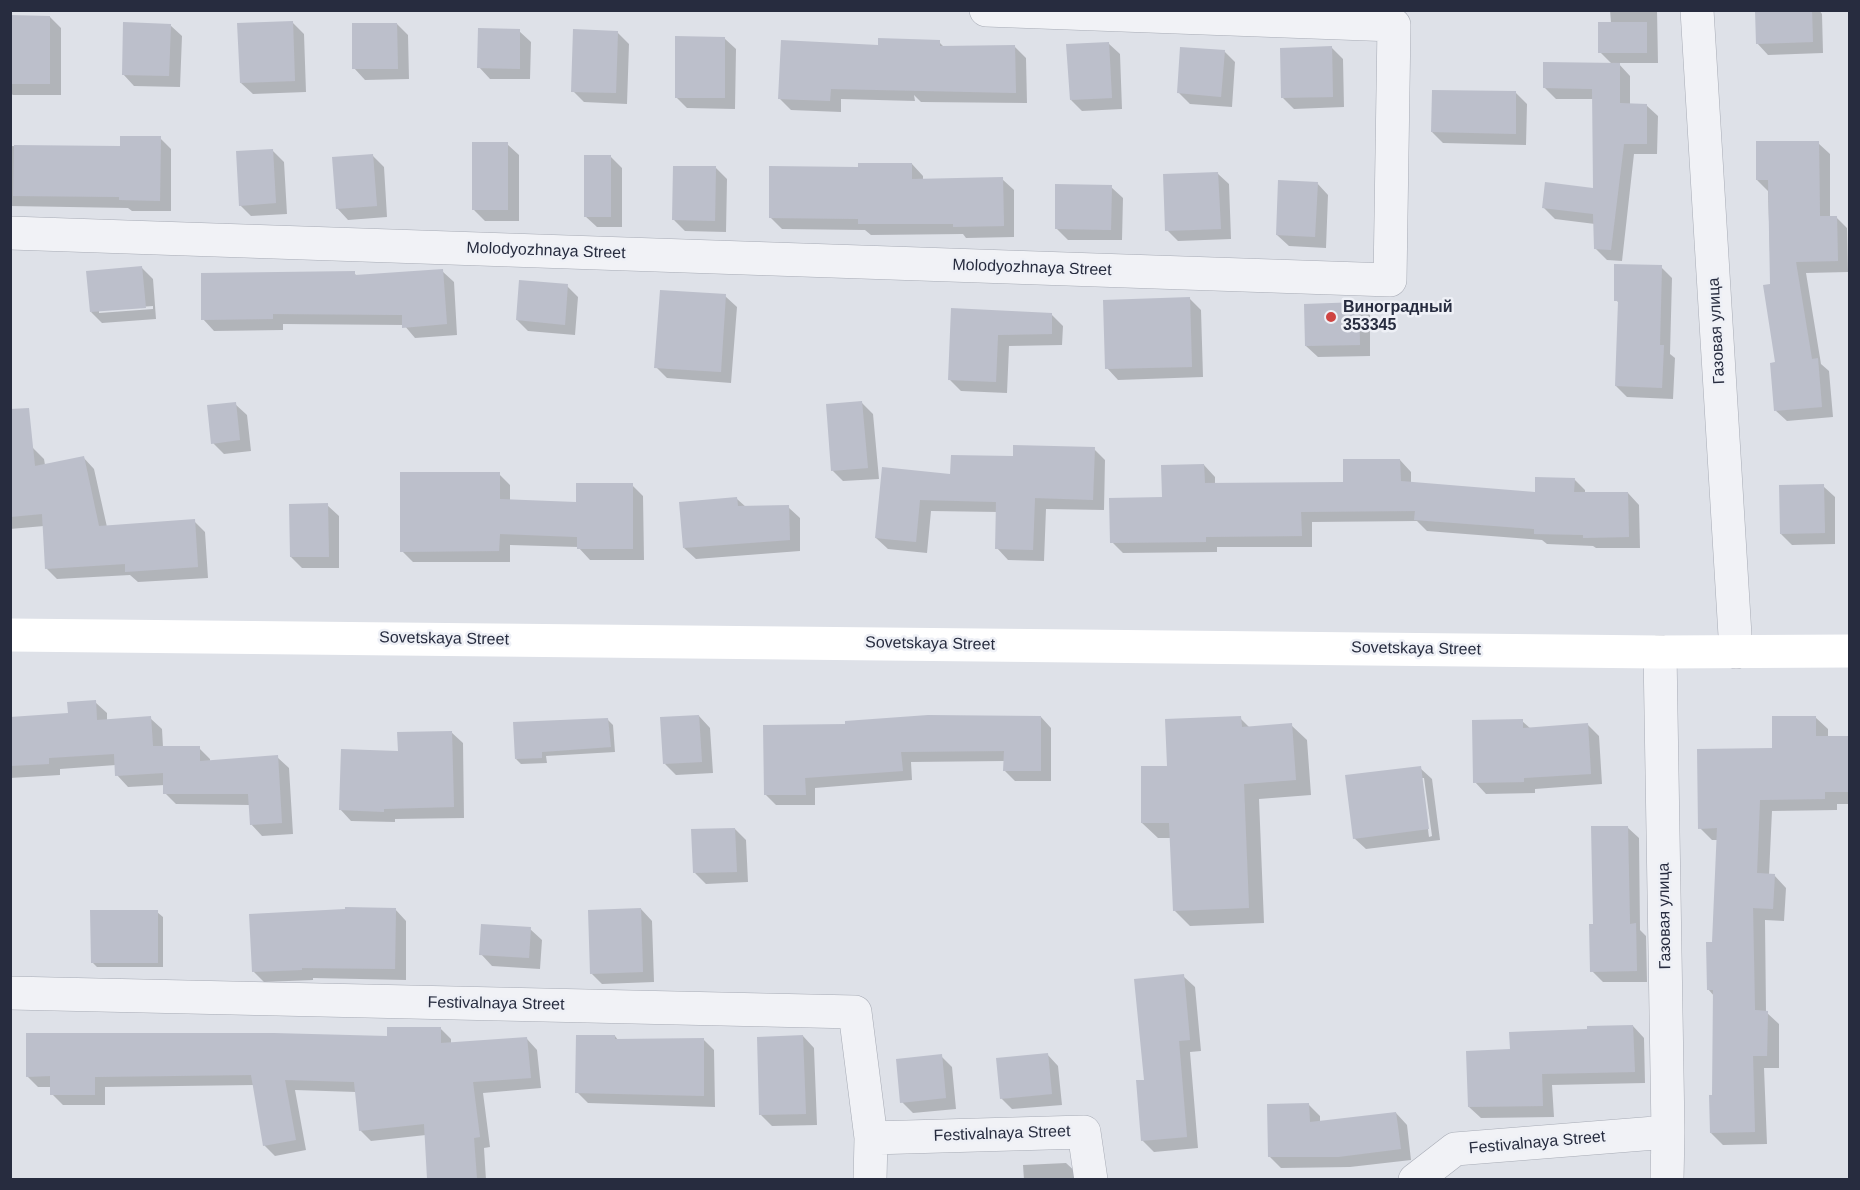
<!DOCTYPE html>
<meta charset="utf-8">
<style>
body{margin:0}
#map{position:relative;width:1860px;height:1190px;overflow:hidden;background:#dee1e8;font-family:Arial,sans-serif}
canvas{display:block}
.frame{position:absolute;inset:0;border:12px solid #272c3f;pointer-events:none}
</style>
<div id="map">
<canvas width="1860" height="1190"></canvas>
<div class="frame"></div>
</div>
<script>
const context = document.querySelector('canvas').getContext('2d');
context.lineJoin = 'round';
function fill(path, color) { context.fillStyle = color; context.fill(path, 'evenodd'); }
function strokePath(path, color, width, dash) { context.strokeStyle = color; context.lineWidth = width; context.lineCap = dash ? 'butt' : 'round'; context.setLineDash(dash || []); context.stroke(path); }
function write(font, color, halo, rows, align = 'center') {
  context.font = font + ' Arial,sans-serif'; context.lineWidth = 5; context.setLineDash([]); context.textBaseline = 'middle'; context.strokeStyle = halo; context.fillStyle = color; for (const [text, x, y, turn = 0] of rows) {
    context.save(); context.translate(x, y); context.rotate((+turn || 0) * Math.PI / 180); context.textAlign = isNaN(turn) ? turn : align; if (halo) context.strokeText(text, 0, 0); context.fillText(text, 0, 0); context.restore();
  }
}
fill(new Path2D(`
 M1610 10H1657L1658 63H1618L1630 76V105H1646L1658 116 1657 154H1634L1622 261 1607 260 1595 248V224L1555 219 1544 208 1595 190 1594 99H1556L1544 87 1612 64 1600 52 1611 23Z
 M1756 10H1819L1822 14 1823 53 1768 55 1757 43Z
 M10 17H50L61 28V95H13L10 93Z
 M292 22 304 34 306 92 253 94 241 83Z
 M397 24 408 35 409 79 365 80 354 68Z
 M170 25 182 36 180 87 134 86 123 74Z
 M519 31 531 42 530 79H490L479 67Z
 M617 32 629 44 627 104 584 102 573 91Z
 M724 38 736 49 735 109 687 108 676 97Z
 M939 42 945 48 1015 47 1026 58 1027 103 921 102 914 95 915 101 841 99V112L791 110 780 99 897 47Z
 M1108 43 1120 54 1122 109 1082 111 1071 100Z
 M1332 48 1343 59 1344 107 1294 109 1283 98Z
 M1224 51 1235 62 1232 107 1190 104 1179 93Z
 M1516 93 1527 104 1526 145 1443 143 1432 132Z
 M160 138 171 149V211H132L128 208 10 206V146L121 148Z
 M1818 143 1830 154V217H1836L1847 228 1848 272 1806 273 1821 364 1829 371 1833 417 1787 421 1775 410 1777 363 1771 286 1768 191 1757 180Z
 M507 144 519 155V221H485L474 210Z
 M272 150 284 162 287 214 251 216 240 205Z
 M373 156 384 167 387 217 348 220 337 208Z
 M611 157 622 168V227H597L585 216Z
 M912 164 923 176V180L1002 179 1014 190V237L966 238 963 234 871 235 865 230 782 229 770 217 859 168Z
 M716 168 727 179 726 232 685 231 674 220Z
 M1217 173 1229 184 1231 239 1178 241 1167 230Z
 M1317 183 1328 195 1326 248 1289 246 1277 235Z
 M1111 187 1123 198 1122 240H1068L1056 228Z
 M1661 267 1672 278 1670 354 1675 358 1673 399 1627 397 1616 386 1620 304 1616 300Z
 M142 268 153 279 156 319 102 323 91 312ZM153 306V309L99 313V310Z
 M442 271 454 282 457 335 415 338 404 325 283 324V330L214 331 203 319 354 273 357 276Z
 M567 286 578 297 575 335 528 331 517 320Z
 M725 296 737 307 731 383 667 378 656 367Z
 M1190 299 1201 310 1203 377 1118 380 1107 368Z
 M1358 304 1370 315V356L1318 357 1306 346Z
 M952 310 1051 314 1063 326 1062 345 1009 346 1007 393 961 391 950 380Z
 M862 403 873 414 879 479 843 481 832 470Z
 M235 404 247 415 251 451 224 454 213 443Z
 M33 448 44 459 45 465 83 457 94 469 107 527 194 521 205 532 208 578 138 582 130 575 57 579 46 568 44 526 10 529V450Z
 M1094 449 1105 460 1104 510 1046 509 1044 561 1008 560 997 548 998 512 931 511 927 553 888 549 876 538 883 469 952 475 1014 458Z
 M1400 460 1411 472V483L1536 494 1574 479 1585 490V494L1628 493 1639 505 1640 548H1596L1593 546 1547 544 1542 540 1427 531 1417 521 1312 522V547H1217V552L1123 553 1112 542 1204 465 1215 477V485L1345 483Z
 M499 474 510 485V501L578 504 632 485 643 496 644 560H590L578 547 510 545V562H413L402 551Z
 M1823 486 1835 497V544L1792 545 1781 534Z
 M737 499 746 507H788L800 518V551L696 559 684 548Z
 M327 505 339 516V568H302L291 557Z
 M95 702 107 713V721L150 718 162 729 163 747 199 748 210 759V762L277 757 289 768 293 834 262 836 251 824 250 805 176 804 165 793V785L128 787 117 775 116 765 60 769V775L10 778V718L69 715Z
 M699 716 710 728 713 773 676 775 665 764Z
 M1041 717 1051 728V781H1015L1005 771V761L911 762 912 780 815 788V805H776L765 794 846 726Z
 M1815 717 1828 729V737H1850V804H1837V810L1772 811 1769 875H1774L1786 888 1784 921 1765 920 1766 1012 1779 1024V1068H1764L1767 1144 1723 1145 1711 1133 1714 1096V996L1708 989 1713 943 1718 840H1712L1700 828 1774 749Z
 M1240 718 1250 728 1291 725 1307 740 1311 795 1259 799 1264 923 1190 926 1174 910 1171 838H1158L1142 823 1168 768Z
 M607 719 613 725 615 752 546 756 547 763 521 764 516 759Z
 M1522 721 1531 729 1588 725 1599 736 1602 784 1535 789V793L1486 794 1475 782Z
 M451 732 463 743 464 818 395 819V822L351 821 340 809 399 753Z
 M1420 768 1432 779 1440 840 1366 849 1354 838ZM1421 778H1424L1432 836 1429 837Z
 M1627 827 1639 838 1640 930 1646 936 1647 982H1603L1592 971 1595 926Z
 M735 829 746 840 748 882 706 884 695 873Z
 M395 909 406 921V980L313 978V980L264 982 253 971Z
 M641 909 652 921 654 982 602 984 591 973Z
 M157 912 163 917V967H97L92 962Z
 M530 929 542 940 540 969 492 966 481 954Z
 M1183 976 1195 987 1201 1051 1190 1052 1198 1148 1154 1152 1142 1140 1146 1081Z
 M1633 1026 1644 1038 1645 1083 1552 1085 1554 1117 1481 1118 1469 1107 1512 1051 1589 1031Z
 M440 1028 451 1039V1044L527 1039 537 1050 541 1088 483 1093 490 1147 484 1148 486 1180H429L426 1135 371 1141 360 1130 356 1092 295 1090 306 1150 275 1156 264 1145 254 1085 105 1087V1105H63L52 1094V1087H38L27 1076 388 1037Z
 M615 1036 618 1040 703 1039 714 1050 715 1107 588 1103 577 1092Z
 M803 1036 814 1048 817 1125 772 1126 761 1115Z
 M1047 1054 1058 1066 1062 1105 1012 1109 1001 1098Z
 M941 1056 952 1067 956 1109 913 1113 902 1102Z
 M1309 1105 1320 1116V1122L1396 1113 1407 1125 1411 1160 1350 1167 1281 1168 1270 1157Z
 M1066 1163 1078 1174V1180H1024L1023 1165Z`), '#0003');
fill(new Path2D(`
 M1755 10H1812L1813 42 1756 44Z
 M10 15 50 16V84H10Z
 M293 21 295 81 240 83 237 23Z
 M123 22 171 24 169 76 122 75Z
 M1598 22H1647V53H1598Z
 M352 23H397L398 69H352Z
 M478 28 520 29V69L477 68Z
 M573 29 618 31 616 93 571 92Z
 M675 36 725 37V98H675Z
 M878 38 940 40V46L1015 45 1016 93 831 89 830 101 778 99 781 40 878 45Z
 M1109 42 1112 98 1070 100 1066 44Z
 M1332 46 1333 97 1281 98 1280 48Z
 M1180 47 1225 50 1221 97 1177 93Z
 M1543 62 1620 63V103L1647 104V144H1624L1611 250 1594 249 1593 214 1542 208 1545 182 1593 188 1592 89 1543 88Z
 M1432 90 1516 91V134L1431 132Z
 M120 136H161L160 201 119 200V197L13 196 14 145 120 146Z
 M1756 141H1819L1820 216H1837L1838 261 1796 262 1812 359 1818 358 1822 407 1774 411 1770 363 1775 362 1763 285 1770 284 1768 180H1756Z
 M472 142H508V210H472Z
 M273 149 276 203 239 206 236 151Z
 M373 154 377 206 336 209 332 157Z
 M584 155H611V217H584Z
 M858 163H912V179L1003 177 1004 226 953 227V224H858V219L769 218V166L858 167Z
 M673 166H716L715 221 672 220Z
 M1218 172 1221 229 1165 231 1163 174Z
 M1278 180 1318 182 1315 237 1276 235Z
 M1055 184 1112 185 1111 230 1055 229Z
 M1614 264 1662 265 1660 345H1664L1662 388 1615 386 1618 301H1614Z
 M142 266 146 308 90 312 86 271Z
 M443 269 447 324 402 328V315L273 314V319L201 320V273L355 271V275Z
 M519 280 568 284 565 325 516 320Z
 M660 290 726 294 721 372 654 368Z
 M1190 297 1192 367 1105 369 1103 300Z
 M1359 302 1360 345 1305 346 1304 304Z
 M951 308 1052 313V334L998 335 996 382 948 380Z
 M862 401 868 468 831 471 826 404Z
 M236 402 240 440 211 444 207 405Z
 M29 408 35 466 84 456 99 526 195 519 198 567 125 572V564L45 569 42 514 10 517V409Z
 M1013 445 1095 447 1093 500 1035 498 1033 550 995 549 996 502 920 500 916 542 875 538 882 467 950 474 951 455 1013 456Z
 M1343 459H1400L1401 481 1535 492V477L1575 478 1574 492H1628L1629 537 1583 538V535L1534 534V529L1414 520 1415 511 1301 512 1302 536 1206 537V542L1110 543 1109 498 1162 497 1161 465 1204 464 1205 483 1343 482Z
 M400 472H500V499L576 502V483H633V549H577V537L500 534 499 551 400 552Z
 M1824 484 1825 533 1780 534 1779 485Z
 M737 497 738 506 789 505 790 540 683 548 679 502Z
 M328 503 329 557H290L289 504Z
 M96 700 97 720 151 716 153 746H200V761L278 755 282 823 250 825 248 794H163V773L115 776 114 754 49 758V764L10 766V717L68 713 67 702Z
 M699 715 702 762 663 764 660 717Z
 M928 715 1041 716V771H1003L1004 751 901 752 903 771 805 778 806 795H764L763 725 845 724V721Z
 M1241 716 1242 727 1292 723 1296 780 1244 784 1249 908 1173 911 1169 823H1141V766H1167L1165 719Z
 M1772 716H1816V736H1850V792H1825V799L1760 800 1757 873 1775 874 1773 909 1753 908 1755 1010 1768 1011 1767 1056H1753L1755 1132 1710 1133 1709 1095H1712L1713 990H1707L1706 942H1712L1717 828 1698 829 1697 749 1772 748Z
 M608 718 611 747 542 752V758L515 759 513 722Z
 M1523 719V728L1588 723 1591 774 1524 778V782L1473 783 1472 720Z
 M452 731 454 807 384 809V812L339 810 341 749 398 751 397 732Z
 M1421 766 1429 829 1353 839 1345 775Z
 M1591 826H1628L1630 924 1636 923 1637 971 1590 972 1589 924H1593Z
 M735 828 737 872 693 873 691 829Z
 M345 907 396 908 395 969 302 968V970L252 972 249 914 345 909Z
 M641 908 643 972 590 974 588 910Z
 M90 910H158V963H91Z
 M481 924 531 927 529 958 479 955Z
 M1184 974 1190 1040 1179 1041 1187 1137 1141 1141 1136 1080H1144L1134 979Z
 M1633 1025 1635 1072 1542 1074 1543 1106 1468 1107 1466 1051 1510 1049 1509 1032 1587 1029V1026Z
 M387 1027H441V1043L527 1037 531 1078 473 1082 480 1137 474 1138 477 1179H427L424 1124 359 1131 354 1082 285 1080 296 1140 263 1146 251 1075 95 1077V1095H50V1076L26 1077V1033H274L387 1036Z
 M576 1035H615V1039L704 1038V1096L575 1093Z
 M803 1035 806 1114 759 1115 757 1037Z
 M1048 1053 1052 1094 1000 1099 996 1058Z
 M942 1054 946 1098 900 1103 896 1059Z
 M1309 1103 1310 1122 1396 1112 1401 1149 1338 1157H1268L1267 1104Z`), '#bcbfcb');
const minor = new Path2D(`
 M1697 10 1736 652
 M10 233 1390 280 1394 25 986 10
 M1660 652 1668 1132 1667 1180
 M10 993 855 1012 871 1138 1084 1132 1091 1180
 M870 1180 871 1138
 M1415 1180 1455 1149 1668 1132`);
strokePath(minor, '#a7abb5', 34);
strokePath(minor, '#f1f2f6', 33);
strokePath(new Path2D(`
 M10 635 1660 652 1850 651`), '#fff', 33);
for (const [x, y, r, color] of [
 [1331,317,6,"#cf4442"]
]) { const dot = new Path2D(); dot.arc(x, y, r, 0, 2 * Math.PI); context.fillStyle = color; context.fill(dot); strokePath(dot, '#eef0f6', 2); }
write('16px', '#272c3f', '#eef0f6', [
 ["Molodyozhnaya Street",546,251,2],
 ["Molodyozhnaya Street",1032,268,2],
 ["Газовая улица",1717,331,-93],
 ["Sovetskaya Street",444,639,1],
 ["Sovetskaya Street",930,644,1],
 ["Sovetskaya Street",1416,649,1],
 ["Газовая улица",1665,916,-91],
 ["Festivalnaya Street",496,1004,1],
 ["Festivalnaya Street",1002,1134,-2],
 ["Festivalnaya Street",1537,1143,-5]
]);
write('bold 16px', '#272c3f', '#eef0f6', [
 ["Виноградный",1343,308],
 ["353345",1343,326]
], 'left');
</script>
